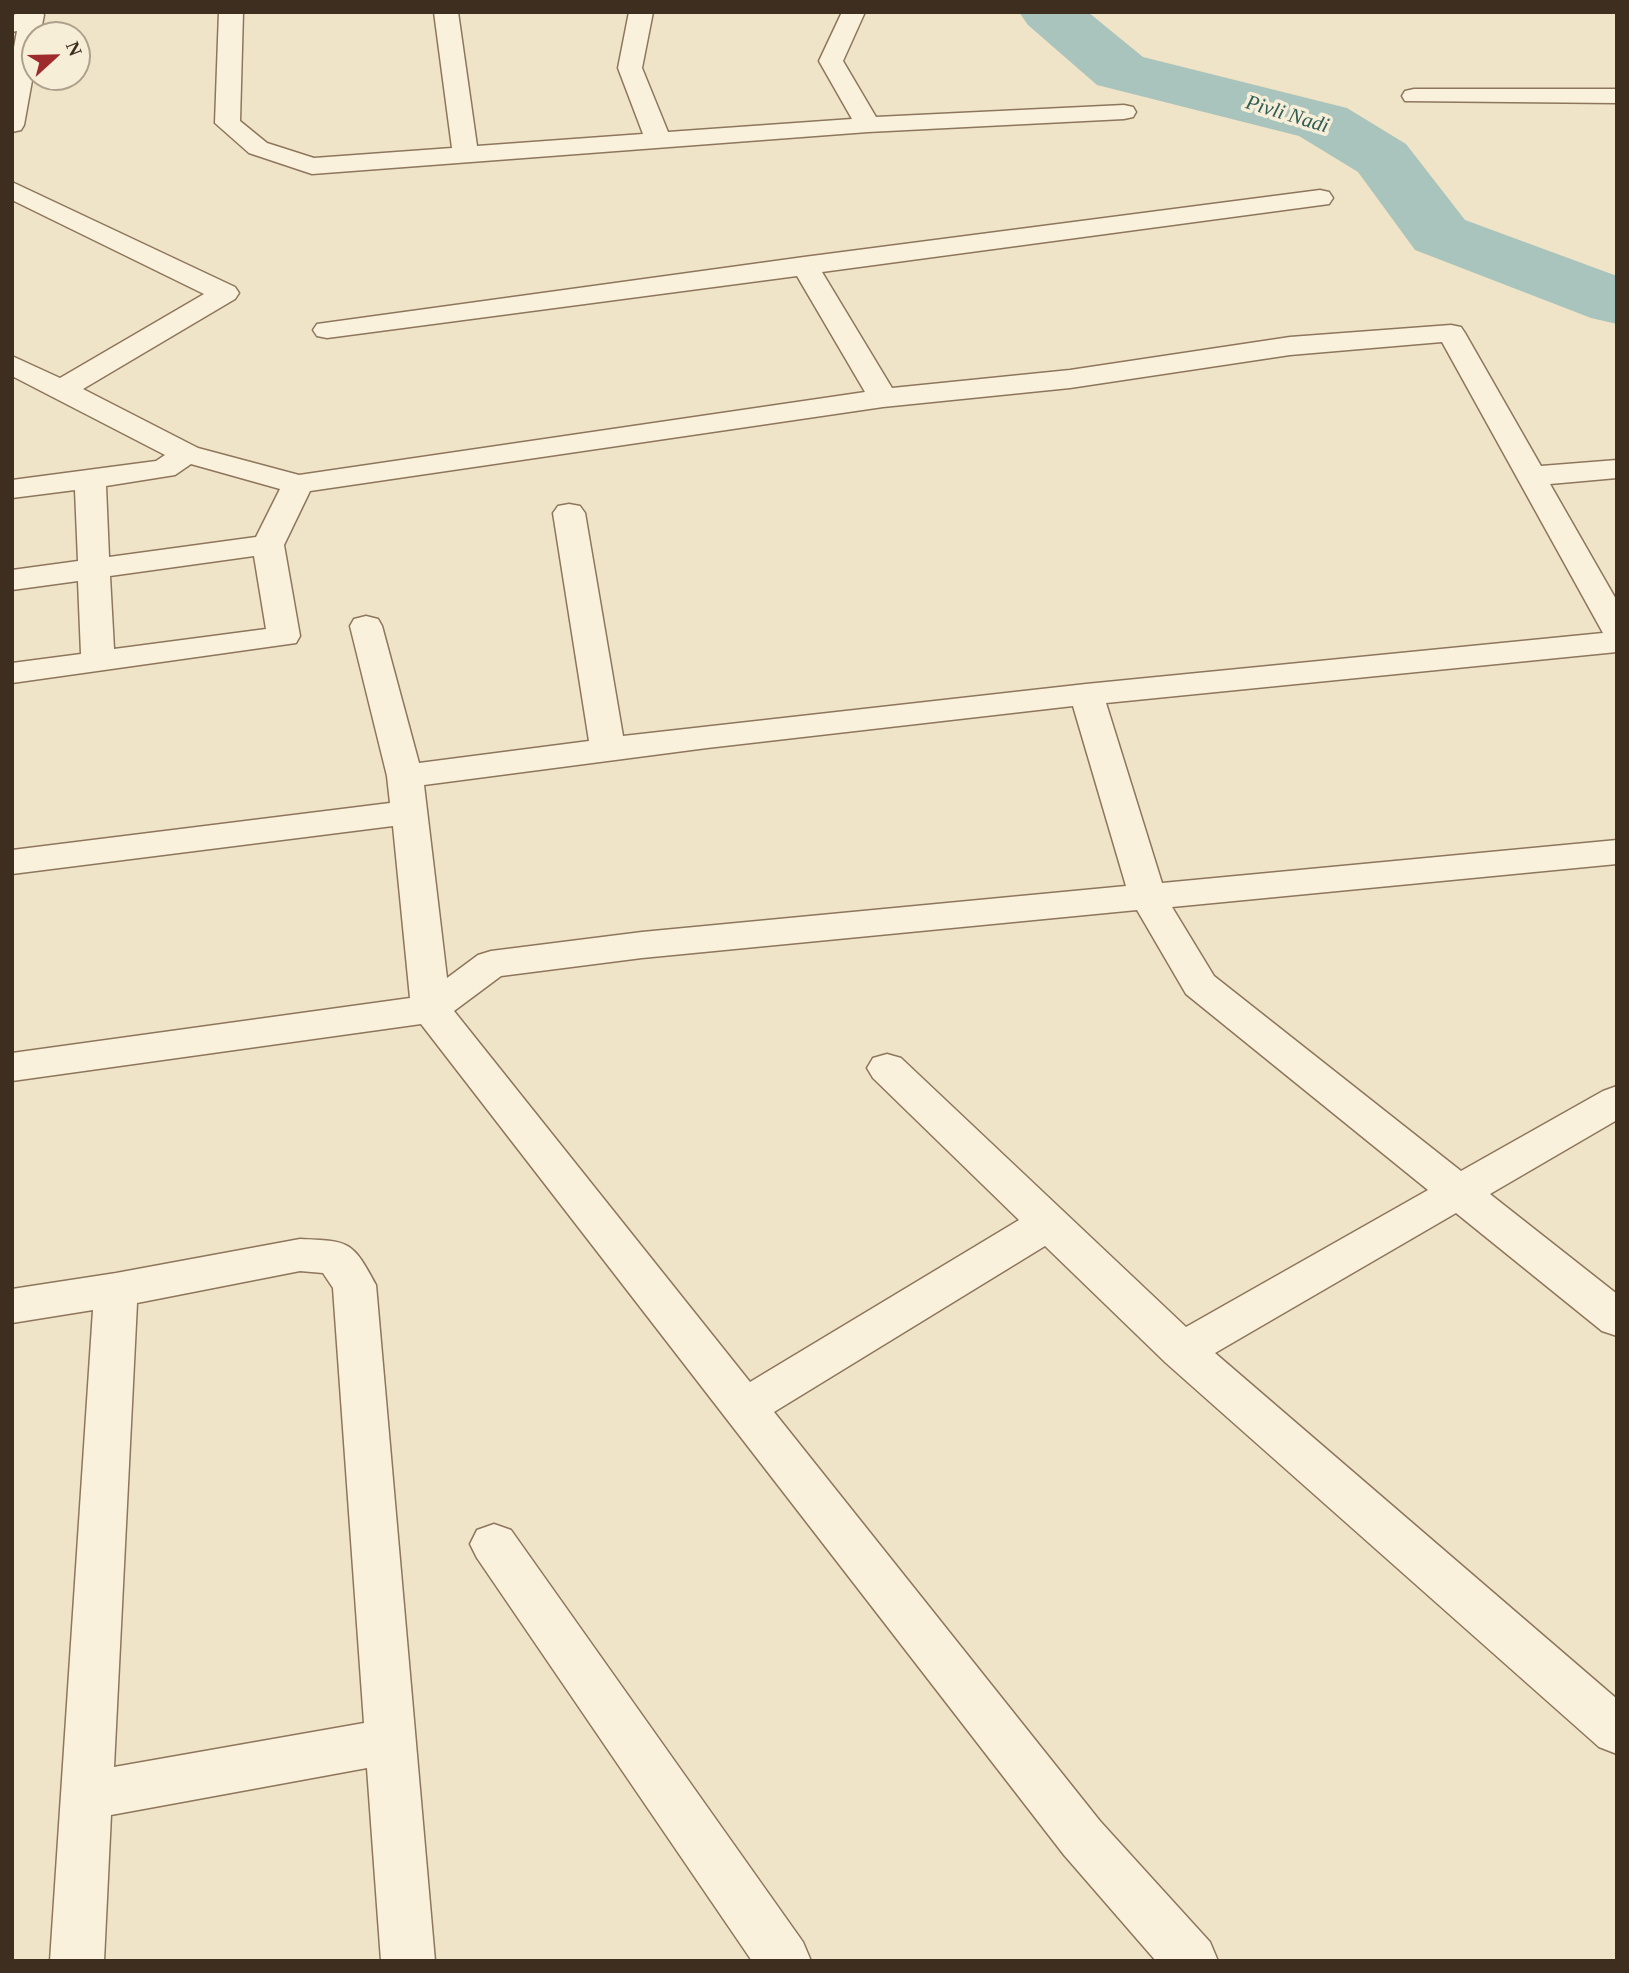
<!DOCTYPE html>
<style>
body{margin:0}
#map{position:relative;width:1629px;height:1973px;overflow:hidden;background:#f0e4c8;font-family:"Times New Roman",serif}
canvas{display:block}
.frame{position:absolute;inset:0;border:14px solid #3d2e20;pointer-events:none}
.north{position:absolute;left:21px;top:21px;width:70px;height:70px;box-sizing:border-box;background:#f7eed8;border:2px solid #ada18e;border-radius:50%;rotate:68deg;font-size:19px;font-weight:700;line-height:28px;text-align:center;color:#3d2e20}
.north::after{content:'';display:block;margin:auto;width:24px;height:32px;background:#9e2a2b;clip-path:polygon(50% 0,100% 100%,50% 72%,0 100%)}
</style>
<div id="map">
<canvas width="1629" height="1973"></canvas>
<div class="frame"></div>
<div class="north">N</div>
</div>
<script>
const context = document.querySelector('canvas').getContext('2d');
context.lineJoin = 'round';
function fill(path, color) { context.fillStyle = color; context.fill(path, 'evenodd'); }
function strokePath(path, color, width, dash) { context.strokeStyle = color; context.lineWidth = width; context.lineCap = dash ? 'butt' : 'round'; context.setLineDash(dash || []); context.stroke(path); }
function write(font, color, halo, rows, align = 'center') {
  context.font = font + ' "Times New Roman",serif'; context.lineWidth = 7; context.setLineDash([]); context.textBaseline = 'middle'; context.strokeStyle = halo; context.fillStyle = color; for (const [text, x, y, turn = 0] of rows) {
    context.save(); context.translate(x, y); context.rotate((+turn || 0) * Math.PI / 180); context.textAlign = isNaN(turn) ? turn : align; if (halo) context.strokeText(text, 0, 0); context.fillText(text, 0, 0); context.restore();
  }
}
fill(new Path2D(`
 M1019 12H1088L1143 57 1347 108 1406 144 1465 220 1617 276V324L1591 318 1415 250 1358 172 1299 136 1097 85 1028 25Z`), '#a9c4bc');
const street = new Path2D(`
 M19 12H42L44 15 40 35H35V64L24 125 21 130 12 132V58L17 31 12 32V16Z
 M219 12H243L240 121 267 143 314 158 452 148 434 12H458L477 146 643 134 618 68 629 12H653L642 68 668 132 852 119 819 61 842 12H865L843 61 876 117 1124 105 1133 107 1136 112 1133 117 1124 119 868 132 312 174 249 153 215 123Z
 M1414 89H1617V103L1405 101 1402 96 1405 91Z
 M12 182 235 287 239 293 235 299 83 389 198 448 299 475 865 392 797 276 327 338 317 336 313 330 317 324 804 257 1320 190 1329 192 1333 198 1329 204 822 272 892 388 1070 370 1290 337 1451 325 1461 327 1465 333 1541 466 1617 460V478L1550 484 1617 601V652L1106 703 1162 883 1617 840V864L1172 907 1214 976 1461 1171 1603 1091 1617 1086V1120L1490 1194 1617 1294V1336L1602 1331 1456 1213 1215 1353 1617 1699V1754L1599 1747 1166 1363 1045 1246 774 1412 1100 1821 1210 1942 1218 1961H1156L1064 1855 421 1024 12 1081V1053L410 998 393 826 12 874V850L390 803 387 776 350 626 354 619 366 616 378 619 382 626 419 763 589 741 553 513 558 506 569 504 580 506 585 513 623 736 1086 684 1603 633 1442 342 1290 355 1070 388 883 407 310 491 284 545 300 636 296 643 12 683V663L81 654 78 581 12 590V570L78 561 75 490 12 498V480L156 461 165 455 12 376V356L60 378 204 294 12 200ZM191 464 280 489 256 537 109 557 106 486 175 475ZM254 556 266 629 114 649 110 576ZM1073 706 1126 886 642 932 491 951 478 955 447 978 424 785 707 748ZM1137 910 1186 994 1428 1190 1186 1327 901 1058 887 1054 873 1058 867 1068 873 1078 1019 1220 750 1382 454 1011 501 976 642 958Z
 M300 1239C349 1241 352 1240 376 1285L435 1961H381L367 1768 111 1815 104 1961H50L93 1310 12 1323V1289L116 1273ZM300 1271 323 1273 333 1288 364 1723 114 1767 137 1303Z
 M494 1524 511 1530 803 1942 811 1961H752L477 1558 470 1544 477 1530Z`);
strokePath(street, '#8d765c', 3);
fill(street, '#faf1dc');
write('italic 21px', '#2f5d5a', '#f7eed8', [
 ["Pivli Nadi",1287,115,17]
]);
</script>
